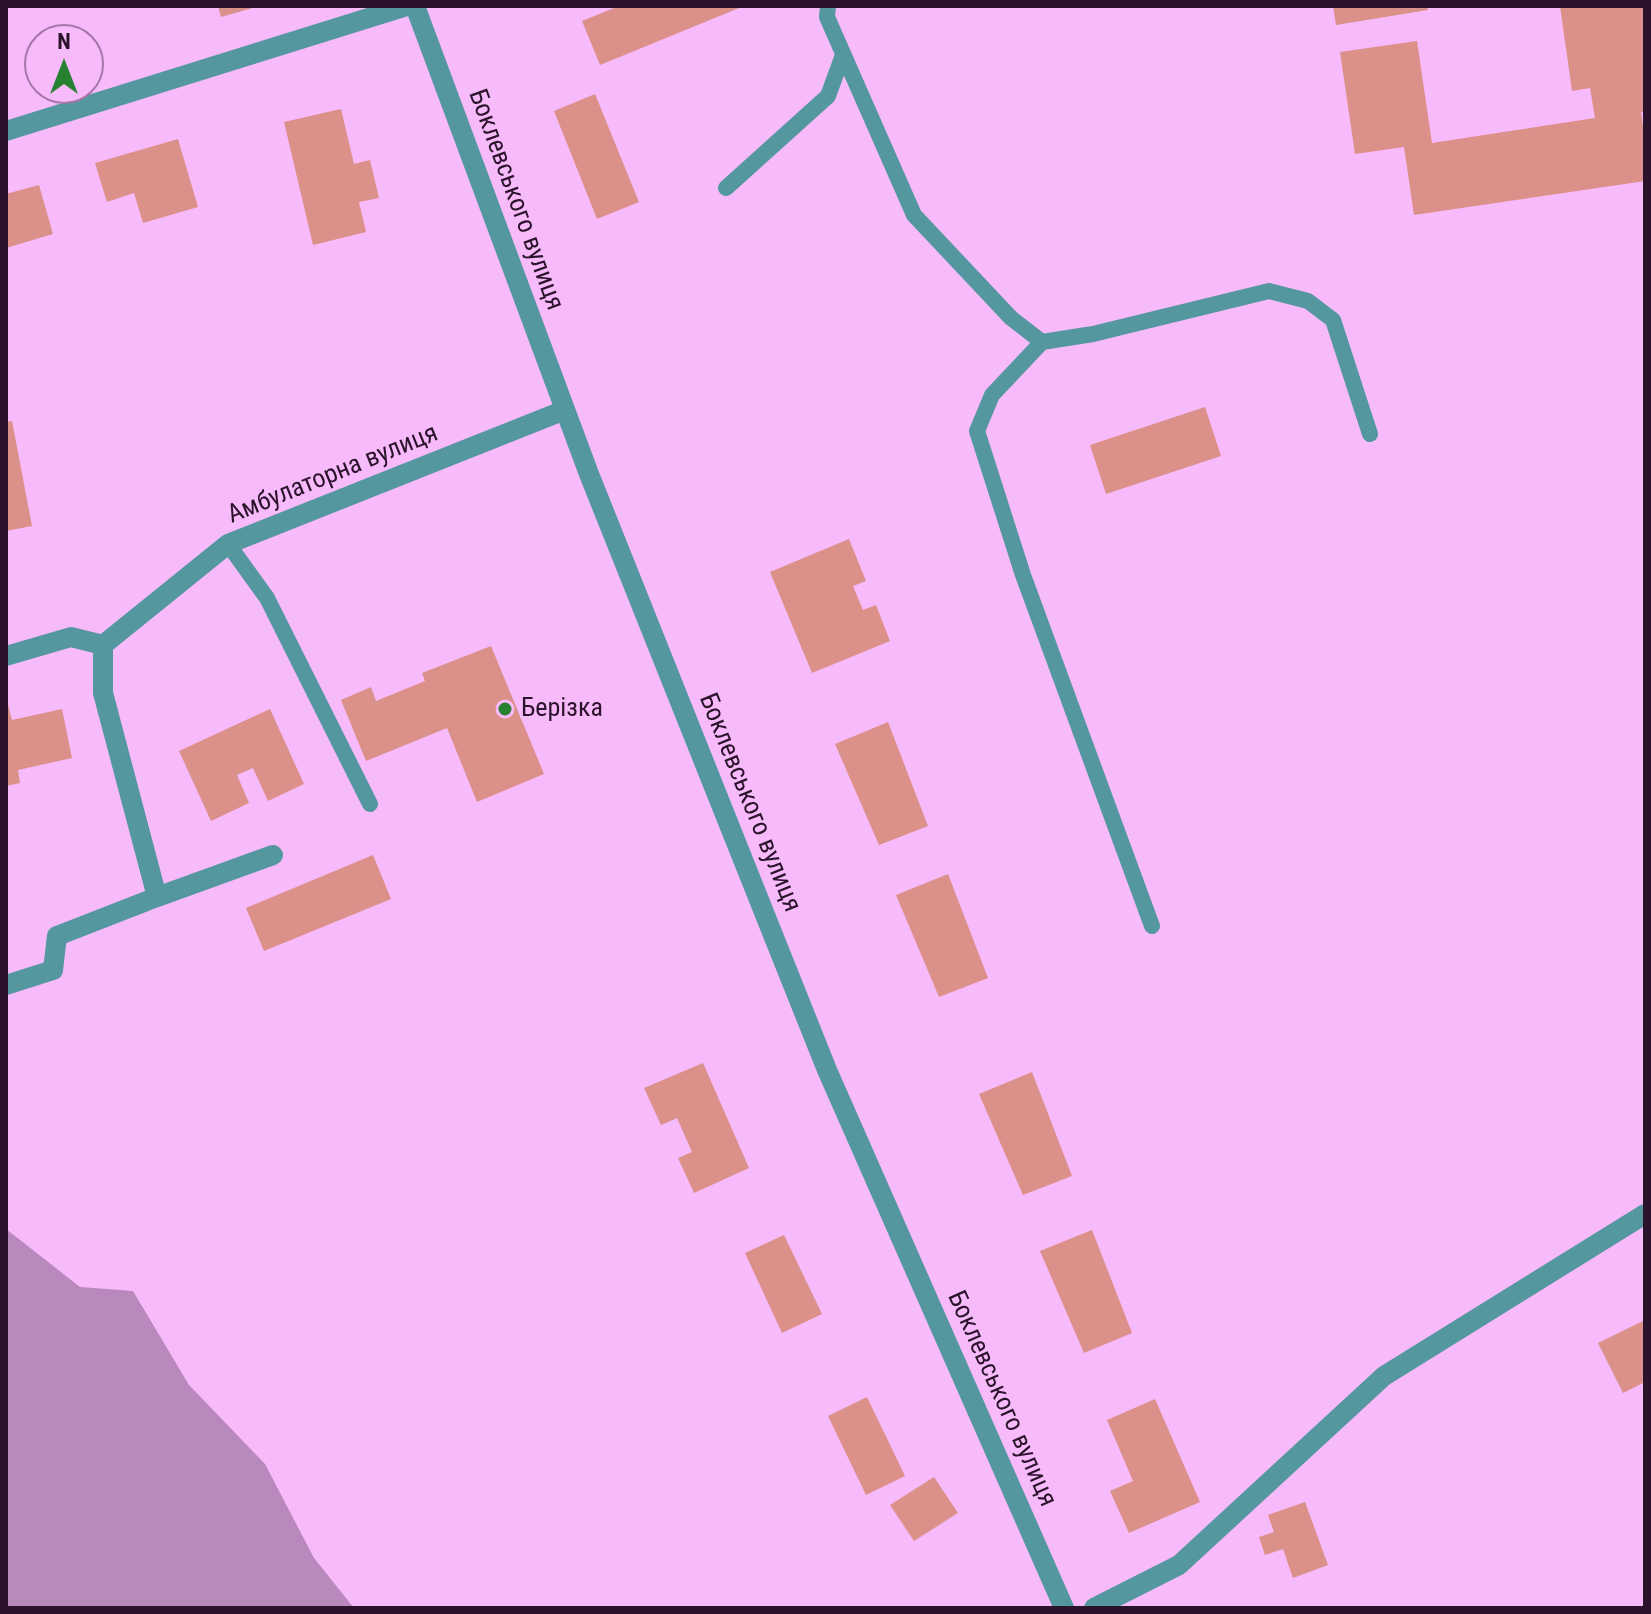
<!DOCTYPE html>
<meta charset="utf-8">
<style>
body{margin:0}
#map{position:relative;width:1651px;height:1614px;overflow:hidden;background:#f7bafa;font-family:"Roboto Condensed",sans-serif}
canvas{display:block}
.frame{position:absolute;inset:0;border:8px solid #2a132b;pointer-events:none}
.north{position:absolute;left:24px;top:24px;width:80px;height:80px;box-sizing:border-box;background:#f7bafa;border:2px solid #a577a7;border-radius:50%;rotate:0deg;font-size:22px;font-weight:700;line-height:32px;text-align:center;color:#2a132b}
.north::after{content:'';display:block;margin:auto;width:28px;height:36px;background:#278131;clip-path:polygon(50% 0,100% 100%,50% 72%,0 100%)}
</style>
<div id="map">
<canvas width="1651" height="1614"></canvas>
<div class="frame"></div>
<div class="north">N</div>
</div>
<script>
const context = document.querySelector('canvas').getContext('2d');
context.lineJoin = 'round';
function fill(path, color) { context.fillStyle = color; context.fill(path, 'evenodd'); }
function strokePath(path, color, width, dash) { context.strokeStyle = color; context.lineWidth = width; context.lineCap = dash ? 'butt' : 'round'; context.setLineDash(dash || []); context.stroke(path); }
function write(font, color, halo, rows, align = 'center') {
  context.font = font + ' "Roboto Condensed",sans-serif'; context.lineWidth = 6; context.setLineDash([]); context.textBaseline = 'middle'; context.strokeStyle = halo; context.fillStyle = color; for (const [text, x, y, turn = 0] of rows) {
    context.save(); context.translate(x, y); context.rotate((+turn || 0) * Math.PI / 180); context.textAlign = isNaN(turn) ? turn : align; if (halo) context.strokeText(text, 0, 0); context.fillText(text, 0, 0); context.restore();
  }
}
fill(new Path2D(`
 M6 1229 80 1287 133 1291 189 1385 265 1464 314 1558 354 1608H6Z`), '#b988bc');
fill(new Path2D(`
 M218 6H256V7L221 17Z
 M619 6H744L600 65 582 21Z
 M1333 6H1427L1428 10 1336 25Z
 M1560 6H1645V111L1641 112 1645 141V181L1414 215 1404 147 1355 154 1340 52 1417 41 1432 143 1595 118 1590 88 1572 91Z
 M595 94 639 202 597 219 554 111Z
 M341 109 354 164 370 160 379 198 359 202 366 232 313 245 284 122Z
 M178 139 198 207 143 223 134 193 107 202 95 163Z
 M39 185 53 234 6 248V194Z
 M1205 407 1221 456 1106 494 1090 445Z
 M12 421 32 526 6 531V422Z
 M849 539 866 581 853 586 863 610 876 605 890 641 812 673 770 572Z
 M491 646 544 774 477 802 447 728 366 761 341 700 371 687 376 701 425 681 422 673Z
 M6 697 12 720 62 709 72 758 18 770 20 783 6 786Z
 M270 709 304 784 268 801 253 768 237 775 249 803 211 821 179 751Z
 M888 722 928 826 879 845 835 744Z
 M373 855 391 899 264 951 246 908Z
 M948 874 988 978 939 997 896 895Z
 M703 1063 749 1168 694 1193 678 1158 692 1152 677 1118 661 1125 644 1088Z
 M1032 1072 1072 1176 1023 1195 979 1094Z
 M1092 1230 1132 1333 1084 1353 1040 1251Z
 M784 1235 822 1314 782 1333 745 1253Z
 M1645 1320V1382L1623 1393 1598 1343Z
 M867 1397 905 1476 866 1495 828 1416Z
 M1155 1399 1200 1502 1129 1533 1110 1491 1133 1481 1107 1420Z
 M934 1477 958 1513 914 1541 890 1505Z
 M1305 1502 1328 1565 1293 1578 1283 1549 1265 1555 1259 1537 1274 1532 1268 1515Z`), '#db9089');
strokePath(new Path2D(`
 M828 6 827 17 914 215 1011 318 1042 342 1093 334 1269 291 1308 301 1333 320 1370 434
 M726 188 828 96 843 55
 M1042 342 992 395 977 431 1023 575 1152 926
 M228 544 267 598 370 804`), '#55979f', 16);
strokePath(new Path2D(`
 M415 6 589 474 827 1070 1064 1608
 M6 131 407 6
 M6 656 71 637 103 645 228 544 565 410
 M157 897 273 855
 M6 985 53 970 57 936 157 897 103 693V645
 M1094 1608 1179 1565 1384 1376 1645 1214`), '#55979f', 20);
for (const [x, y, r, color] of [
 [505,709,8,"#278131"]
]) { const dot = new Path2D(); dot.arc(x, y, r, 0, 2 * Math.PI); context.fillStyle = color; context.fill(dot); strokePath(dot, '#f7bafa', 3); }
write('26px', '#2a132b', '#f7bafa', [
 ["Боклевського вулиця",515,200,70],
 ["Амбулаторна вулиця",333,475,-22],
 ["Боклевського вулиця",749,803,68],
 ["Боклевського вулиця",1001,1399,66]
]);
write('26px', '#2a132b', '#f7bafa', [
 ["Берізка",521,709]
], 'left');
</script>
